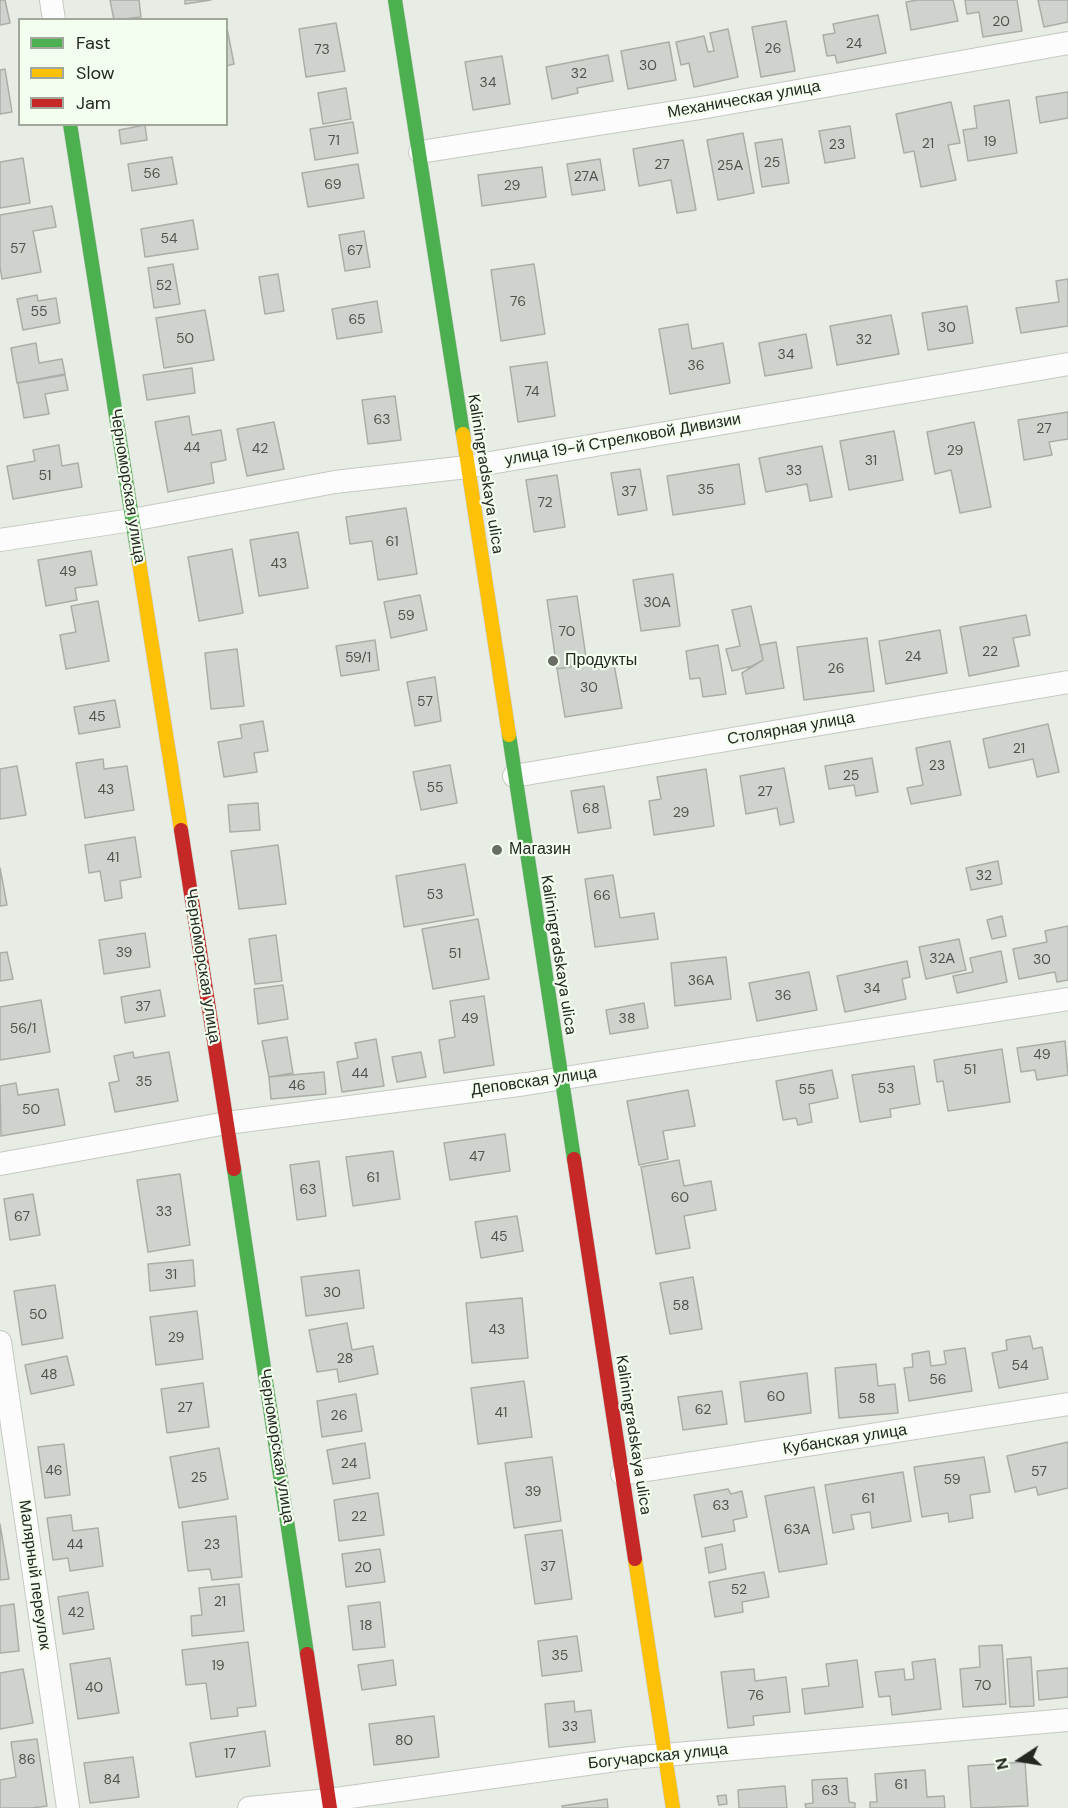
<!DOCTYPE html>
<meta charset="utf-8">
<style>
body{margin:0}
#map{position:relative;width:1068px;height:1808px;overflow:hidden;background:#e7ece4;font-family:"DM Sans",sans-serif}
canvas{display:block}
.legend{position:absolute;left:18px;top:18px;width:210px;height:108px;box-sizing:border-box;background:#f3feee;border:2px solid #a0a89c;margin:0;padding:8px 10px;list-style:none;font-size:18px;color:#232721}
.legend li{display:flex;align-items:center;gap:12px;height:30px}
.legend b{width:30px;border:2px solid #a0a89c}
.north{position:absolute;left:990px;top:1730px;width:60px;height:60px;-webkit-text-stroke:4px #f3feee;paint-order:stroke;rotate:258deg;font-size:16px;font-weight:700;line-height:24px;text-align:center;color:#232721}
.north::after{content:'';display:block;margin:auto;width:21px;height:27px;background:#232721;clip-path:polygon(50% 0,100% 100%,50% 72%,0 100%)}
</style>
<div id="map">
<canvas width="1068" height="1808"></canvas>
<ul class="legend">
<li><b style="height:8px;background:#4caf50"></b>Fast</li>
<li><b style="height:8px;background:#ffc107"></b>Slow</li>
<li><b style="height:8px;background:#c62828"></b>Jam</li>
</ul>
<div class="north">N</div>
</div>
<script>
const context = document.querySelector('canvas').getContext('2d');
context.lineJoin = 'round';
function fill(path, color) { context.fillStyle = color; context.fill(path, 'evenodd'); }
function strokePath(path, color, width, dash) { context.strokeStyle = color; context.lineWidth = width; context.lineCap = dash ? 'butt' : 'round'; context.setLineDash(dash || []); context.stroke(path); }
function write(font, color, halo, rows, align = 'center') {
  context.font = font + ' "DM Sans",sans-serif'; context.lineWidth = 4.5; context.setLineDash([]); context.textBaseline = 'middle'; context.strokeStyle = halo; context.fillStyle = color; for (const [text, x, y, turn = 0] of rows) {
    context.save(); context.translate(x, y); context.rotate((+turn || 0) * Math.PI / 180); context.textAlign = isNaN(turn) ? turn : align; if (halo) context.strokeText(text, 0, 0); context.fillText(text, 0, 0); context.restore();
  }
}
const building = new Path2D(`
 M0 0H5L10 23 0 25Z
 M110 0H139L141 17 114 20Z
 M185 0H211L185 4Z
 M918 0H953L958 21 911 30 906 2Z
 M965 0H1017L1022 31 983 37 979 12 967 14Z
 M1038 0H1068V22L1044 27Z
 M878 15 886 53 837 63 835 55 827 56 823 35 835 33 833 24Z
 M786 21 795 71 761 77 752 27Z
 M226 23 234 64 226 66Z
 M336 23 345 71 306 77 299 29Z
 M728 29 738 77 694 87 689 63 681 65 676 42 704 36 708 52 714 51 710 33Z
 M669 42 676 80 628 89 621 51Z
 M608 55 613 81 577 88 578 93 552 99 546 67Z
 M502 56 510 104 473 110 465 62Z
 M5 69 12 112 0 114V70Z
 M346 88 351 119 323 124 318 93Z
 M1068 92V118L1040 123 1036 97Z
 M1009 100 1017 153 968 161 963 130 977 128 974 106Z
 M951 102 960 143 948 145 956 180 921 187 914 151 904 153 896 114Z
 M353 122 358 153 315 160 310 129Z
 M145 125 147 140 121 144 119 130Z
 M850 126 855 158 825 163 819 131Z
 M743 133 754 193 718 200 707 140Z
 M782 139 789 183 762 187 755 143Z
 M683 140 696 210 677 213 671 180 639 186 633 149Z
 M172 157 177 184 132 191 128 164Z
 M23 158 30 203 0 208V162Z
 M600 159 605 190 572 195 567 164Z
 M358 164 364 198 308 207 302 173Z
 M542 167 546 197 482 206 478 175Z
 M52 206 56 227 33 231 41 272 2 279 0 267V215Z
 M193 220 198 249 145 257 141 229Z
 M364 231 370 267 345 271 339 235Z
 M173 264 180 304 154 308 148 268Z
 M534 264 545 334 501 341 491 270Z
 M278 274 284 311 265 314 259 277Z
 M1068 279V326L1021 333 1016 308 1059 302 1056 281Z
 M37 295 38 301 56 298 60 323 23 330 17 299Z
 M377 301 382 332 337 339 332 309Z
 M967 306 973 343 928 350 922 313Z
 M205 310 214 360 164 368 156 318Z
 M891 315 899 354 837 365 830 326Z
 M688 324 692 349 723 343 730 383 670 394 659 329Z
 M806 334 812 368 765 376 759 343Z
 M36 343 39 363 62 359 65 374 17 383 11 348Z
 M547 362 555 416 518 422 510 367Z
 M192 368 195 393 147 400 143 375Z
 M65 375 68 390 45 394 49 414 24 418 18 383Z
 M395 396 401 440 368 444 362 400Z
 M1068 412V439L1049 442 1052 455 1024 460 1018 420Z
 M189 416 192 435 221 430 226 460 211 463 214 483 168 492 155 422Z
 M274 422 284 469 247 476 237 429Z
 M974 422 991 507 960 513 951 470 935 474 927 432Z
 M894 431 903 480 849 490 840 441Z
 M59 445 62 466 78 463 82 487 13 499 7 466 35 461 33 450Z
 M822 446 832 497 810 501 807 484 766 492 759 458Z
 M739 464 745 504 673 515 667 476Z
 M640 469 647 510 618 515 611 473Z
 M557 475 565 527 534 532 526 480Z
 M406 508 417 574 378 580 372 541 350 544 346 517Z
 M298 532 308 588 259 596 250 540Z
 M232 549 243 613 199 621 188 557Z
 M91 551 97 585 75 588 77 600 46 606 38 560Z
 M673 574 680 626 641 631 633 580Z
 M420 595 427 630 391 638 384 602Z
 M577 596 587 664 557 669 547 600Z
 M98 601 109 661 66 669 60 635 76 632 71 606Z
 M751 606 763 660 752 666 732 671 726 649 740 646 732 610Z
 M1026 615 1030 635 1013 638 1019 666 969 676 960 627Z
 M940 630 947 673 886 684 879 641Z
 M867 638 874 691 804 700 797 647Z
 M375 640 379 670 341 676 336 646Z
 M776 642 784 688 746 694 742 673 763 660 760 645Z
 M718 645 726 694 703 697 700 678 690 679 686 651Z
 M237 649 244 706 211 709 205 653Z
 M613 659 622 708 565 717 557 669Z
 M435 677 441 721 415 726 407 682Z
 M115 700 120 727 79 734 74 707Z
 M263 721 268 751 254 753 257 772 224 777 218 742 242 738 240 725Z
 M1048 724 1059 772 1037 777 1033 759 989 768 983 739Z
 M950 741 961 795 911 804 907 788 923 785 916 748Z
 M872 758 878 792 856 796 854 785 829 789 825 766Z
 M103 759 104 769 127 766 134 810 85 818 76 763Z
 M450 765 457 803 421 810 413 772Z
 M17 766 26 815 0 819V769Z
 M784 768 794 822 780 825 777 808 746 814 740 776Z
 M706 769 714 826 654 835 649 801 661 799 657 777Z
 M604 786 611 828 578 833 571 791Z
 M258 803 260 830 230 832 228 805Z
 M135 837 141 877 120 881 122 898 105 901 100 871 89 873 85 845Z
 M278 845 286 904 239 909 231 851Z
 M998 861 1002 884 971 890 966 868Z
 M465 864 474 915 404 927 396 876Z
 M0 868 7 905 0 906Z
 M613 875 620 918 654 913 658 939 595 947 585 879Z
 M1002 916 1006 936 992 939 987 920Z
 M478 919 489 979 433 989 422 929Z
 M1068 926V980L1057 982 1055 972 1019 979 1013 949 1047 942 1045 931Z
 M145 933 150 967 104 974 99 940Z
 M276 935 282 981 255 984 249 939Z
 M959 939 966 970 926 979 919 947Z
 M1001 951 1007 982 957 993 953 976 973 972 970 958Z
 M7 952 13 979 0 981V953Z
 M726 957 731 999 675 1006 671 963Z
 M907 961 910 977 902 979 906 999 845 1012 837 976Z
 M809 972 817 1010 757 1021 749 983Z
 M283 985 288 1019 258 1024 254 989Z
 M160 990 165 1016 125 1023 121 997Z
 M484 996 494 1065 444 1073 439 1040 455 1037 450 1001Z
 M41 1000 50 1052 0 1060V1007Z
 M644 1003 648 1028 610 1034 606 1010Z
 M287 1037 293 1073 269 1077 262 1041Z
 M376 1039 384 1086 342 1092 337 1062 358 1058 355 1043Z
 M1065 1041 1068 1075 1037 1080 1035 1070 1021 1072 1017 1048Z
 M1002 1049 1010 1102 948 1111 943 1081 937 1082 934 1060Z
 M133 1052 134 1058 169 1052 178 1101 115 1112 109 1083 119 1081 114 1056Z
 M421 1052 426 1077 397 1082 392 1057Z
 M914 1066 920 1104 890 1109 891 1117 860 1122 852 1075Z
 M832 1070 838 1098 809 1104 812 1122 798 1125 796 1118 783 1120 776 1081Z
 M324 1072 326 1094 271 1099 269 1077Z
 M16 1083 18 1095 58 1089 65 1125 1 1136 0 1086Z
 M688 1090 695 1126 663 1131 668 1159 639 1165 627 1101Z
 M505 1134 510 1171 450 1180 444 1143Z
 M393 1151 400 1199 353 1206 346 1157Z
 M679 1160 684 1186 711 1181 716 1210 684 1216 690 1248 656 1254 641 1167Z
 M319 1161 326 1216 297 1220 290 1165Z
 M180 1174 190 1245 148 1252 137 1180Z
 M33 1194 40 1235 10 1240 4 1199Z
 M517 1216 523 1251 481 1258 475 1222Z
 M193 1260 195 1286 150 1291 148 1264Z
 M359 1270 364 1308 306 1316 301 1277Z
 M693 1277 702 1329 670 1334 660 1283Z
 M55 1285 63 1338 22 1345 14 1291Z
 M522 1298 528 1358 472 1363 466 1303Z
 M197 1311 203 1359 156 1365 150 1317Z
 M347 1323 352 1350 373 1346 378 1374 339 1382 337 1369 317 1372 309 1330Z
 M1030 1336 1033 1349 1042 1347 1048 1379 999 1388 992 1353 1007 1350 1006 1340Z
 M965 1348 972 1391 909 1401 904 1368 913 1367 912 1354 929 1351 931 1366 946 1364 944 1351Z
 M67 1356 74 1385 31 1394 25 1365Z
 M876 1364 878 1386 895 1384 898 1413 839 1418 835 1368Z
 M807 1373 811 1413 745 1422 740 1382Z
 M524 1381 532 1437 478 1444 471 1388Z
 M203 1383 209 1427 167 1433 161 1389Z
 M722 1391 727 1424 683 1430 678 1397Z
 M356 1394 362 1431 322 1437 317 1401Z
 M1068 1442V1488L1038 1495 1036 1487 1015 1492 1007 1456Z
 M365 1443 370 1478 333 1484 327 1450Z
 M64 1444 70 1495 45 1498 38 1447Z
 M219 1448 228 1499 179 1508 170 1457Z
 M552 1457 561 1521 514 1528 505 1463Z
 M984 1457 990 1492 970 1495 973 1518 949 1522 948 1513 922 1517 914 1467Z
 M903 1472 911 1521 872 1528 870 1512 851 1515 854 1529 833 1533 825 1485Z
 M814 1487 827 1564 779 1572 765 1496Z
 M728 1489 731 1494 742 1491 747 1517 733 1520 735 1531 702 1537 694 1495Z
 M378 1493 384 1535 339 1541 334 1500Z
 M71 1515 73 1531 98 1528 103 1566 70 1571 68 1558 53 1560 47 1518Z
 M236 1516 242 1577 212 1580 210 1569 188 1571 182 1522Z
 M0 1524 9 1579 0 1580Z
 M562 1530 572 1599 535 1604 525 1535Z
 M722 1544 726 1569 709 1573 705 1548Z
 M380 1549 385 1582 346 1587 342 1554Z
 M764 1572 769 1597 742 1602 743 1612 715 1617 709 1582Z
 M239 1584 244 1631 192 1636 191 1616 202 1615 199 1588Z
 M88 1592 94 1629 63 1634 58 1597Z
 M380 1602 385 1647 353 1650 348 1606Z
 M14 1604 19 1651 0 1653V1606Z
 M577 1636 582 1671 542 1676 538 1641Z
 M248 1642 256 1706 237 1708 238 1716 211 1719 206 1683 186 1685 182 1650Z
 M1002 1645 1006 1704 963 1707 960 1669 980 1667 979 1646Z
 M1031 1657 1034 1706 1010 1707 1007 1659Z
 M110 1658 119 1713 78 1719 70 1664Z
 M935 1659 941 1709 892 1715 890 1696 879 1697 875 1672 904 1669 905 1680 914 1679 912 1662Z
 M393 1660 396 1685 362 1690 358 1665Z
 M857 1660 863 1707 805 1714 802 1689 829 1686 826 1664Z
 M1068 1668V1697L1039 1700 1037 1671Z
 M23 1669 33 1723 0 1729V1673Z
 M754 1669 755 1681 786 1677 790 1712 753 1716 754 1725 728 1728 721 1672Z
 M574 1701 575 1712 591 1710 595 1742 549 1747 545 1704Z
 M434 1716 439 1757 374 1765 369 1724Z
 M265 1731 270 1766 196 1777 190 1743Z
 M37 1739 47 1806 32 1808H0V1780L16 1777 11 1742Z
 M133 1757 139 1797 90 1803 84 1763Z
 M1025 1762 1028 1806 971 1808 968 1766Z
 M925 1770 927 1797 944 1796 945 1808H870V1802H877L875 1774Z
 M847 1778 849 1802 855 1803V1808H806L805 1804 813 1803 812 1780Z
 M785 1786 787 1808H739L738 1790Z
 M726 1795 727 1804 719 1805 717 1796Z
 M607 1799 608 1808H563L562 1806Z`);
fill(building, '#cfd3cd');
strokePath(building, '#aaaea8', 1.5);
const street = new Path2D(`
 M51 0 54 20
 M420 152 701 108 1068 43
 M0 540 132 520 335 482 467 467 1068 364
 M514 776 1068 682
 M0 1164 227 1123 526 1084 1068 999
 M0 1342 68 1808
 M622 1474 1068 1404
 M249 1808 329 1800 630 1758 1068 1720`);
const fast = new Path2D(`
 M395 0 463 434
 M70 124 139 562
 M509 735 574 1159
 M234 1169 307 1654`);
const slow = new Path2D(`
 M463 434 509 735
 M139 562 181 830
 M635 1559 673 1808`);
const jam = new Path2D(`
 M181 830 234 1169
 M574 1159 635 1559
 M307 1654 330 1808`);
strokePath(street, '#c5c9c2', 24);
strokePath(fast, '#c5c9c2', 15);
strokePath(slow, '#c5c9c2', 15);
strokePath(jam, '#c5c9c2', 15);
strokePath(street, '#fbfcfb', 22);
strokePath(fast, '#4caf50', 14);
strokePath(slow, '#ffc107', 14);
strokePath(jam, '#c62828', 14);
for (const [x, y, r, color] of [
 [553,661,6,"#686c65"],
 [497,850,6,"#686c65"]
]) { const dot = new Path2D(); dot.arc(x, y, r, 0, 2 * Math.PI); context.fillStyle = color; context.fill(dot); strokePath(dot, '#f3feee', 2); }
write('14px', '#4f534d', null, [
 ["20",1001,22],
 ["24",854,44],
 ["26",773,49],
 ["73",322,50],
 ["30",648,66],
 ["32",579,74],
 ["34",488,83],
 ["71",334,141],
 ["19",990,142],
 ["21",928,144],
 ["23",837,145],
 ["25",772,163],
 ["27",662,165],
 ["25А",730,166],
 ["56",152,174],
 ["27А",586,177],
 ["69",333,185],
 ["29",512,186],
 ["54",169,239],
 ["57",18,249],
 ["67",355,251],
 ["52",164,286],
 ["76",518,302],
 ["55",39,312],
 ["65",357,320],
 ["30",947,328],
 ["50",185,339],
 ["32",864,340],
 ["34",786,355],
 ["36",696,366],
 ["74",532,392],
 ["63",382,420],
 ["27",1044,429],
 ["44",192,448],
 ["42",260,449],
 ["29",955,451],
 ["31",871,461],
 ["33",794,471],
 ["51",45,476],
 ["35",706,490],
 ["37",629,492],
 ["72",545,503],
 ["61",392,542],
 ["43",279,564],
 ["49",68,572],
 ["30А",657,603],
 ["59",406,616],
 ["70",567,632],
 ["22",990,652],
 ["24",913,657],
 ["59/1",358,658],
 ["26",836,669],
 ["30",589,688],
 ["57",425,702],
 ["45",97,717],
 ["21",1019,749],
 ["23",937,766],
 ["25",851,776],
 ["55",435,788],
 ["43",106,790],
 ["27",765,792],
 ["68",591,809],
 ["29",681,813],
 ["41",113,858],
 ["32",984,876],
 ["53",435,895],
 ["66",602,896],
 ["39",124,953],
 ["51",455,954],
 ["32А",942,959],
 ["30",1042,960],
 ["36А",701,981],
 ["34",872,989],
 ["36",783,996],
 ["37",143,1007],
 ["49",470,1019],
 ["38",627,1019],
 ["56/1",23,1029],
 ["49",1042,1055],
 ["51",970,1070],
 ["44",360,1074],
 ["35",144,1082],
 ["46",297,1086],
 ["53",886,1089],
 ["55",807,1090],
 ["50",31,1110],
 ["47",477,1157],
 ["61",373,1178],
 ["63",308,1190],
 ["60",680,1198],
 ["33",164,1212],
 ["67",22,1217],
 ["45",499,1237],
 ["31",171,1275],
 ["30",332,1293],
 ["58",681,1306],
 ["50",38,1315],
 ["43",497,1330],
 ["29",176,1338],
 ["28",345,1359],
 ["54",1020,1366],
 ["48",49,1375],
 ["56",938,1380],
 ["60",776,1397],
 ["58",867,1399],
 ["27",185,1408],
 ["62",703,1410],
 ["41",501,1413],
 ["26",339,1416],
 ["24",349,1464],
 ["46",54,1471],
 ["57",1039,1472],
 ["25",199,1478],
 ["59",952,1480],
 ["39",533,1492],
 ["61",868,1499],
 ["63",721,1506],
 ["22",359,1517],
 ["63А",797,1530],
 ["44",75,1545],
 ["23",212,1545],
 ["37",548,1567],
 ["20",363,1568],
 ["52",739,1590],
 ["21",220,1602],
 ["42",76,1613],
 ["18",366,1626],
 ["35",560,1656],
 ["19",218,1666],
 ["70",983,1686],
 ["40",94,1688],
 ["76",756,1696],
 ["33",570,1727],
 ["80",404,1741],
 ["17",230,1754],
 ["86",27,1760],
 ["84",112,1780],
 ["61",901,1785],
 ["63",830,1791]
]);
write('16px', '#232721', '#f3feee', [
 ["Механическая улица",744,100,-10],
 ["улица 19-й Стрелковой Дивизии",623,440,-10],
 ["Kaliningradskaya ulica",485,474,81],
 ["Черноморская улица",127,486,81],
 ["Столярная улица",791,729,-10],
 ["Kaliningradskaya ulica",558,955,81],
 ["Черноморская улица",202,966,81],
 ["Деповская улица",534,1082,-8],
 ["Kaliningradskaya ulica",633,1435,81],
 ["Кубанская улица",845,1440,-9],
 ["Черноморская улица",276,1446,81],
 ["Малярный переулок",34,1575,82],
 ["Богучарская улица",658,1757,-6]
]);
write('16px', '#232721', '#f3feee', [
 ["Продукты",565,661],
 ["Магазин",509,850]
], 'left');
</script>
